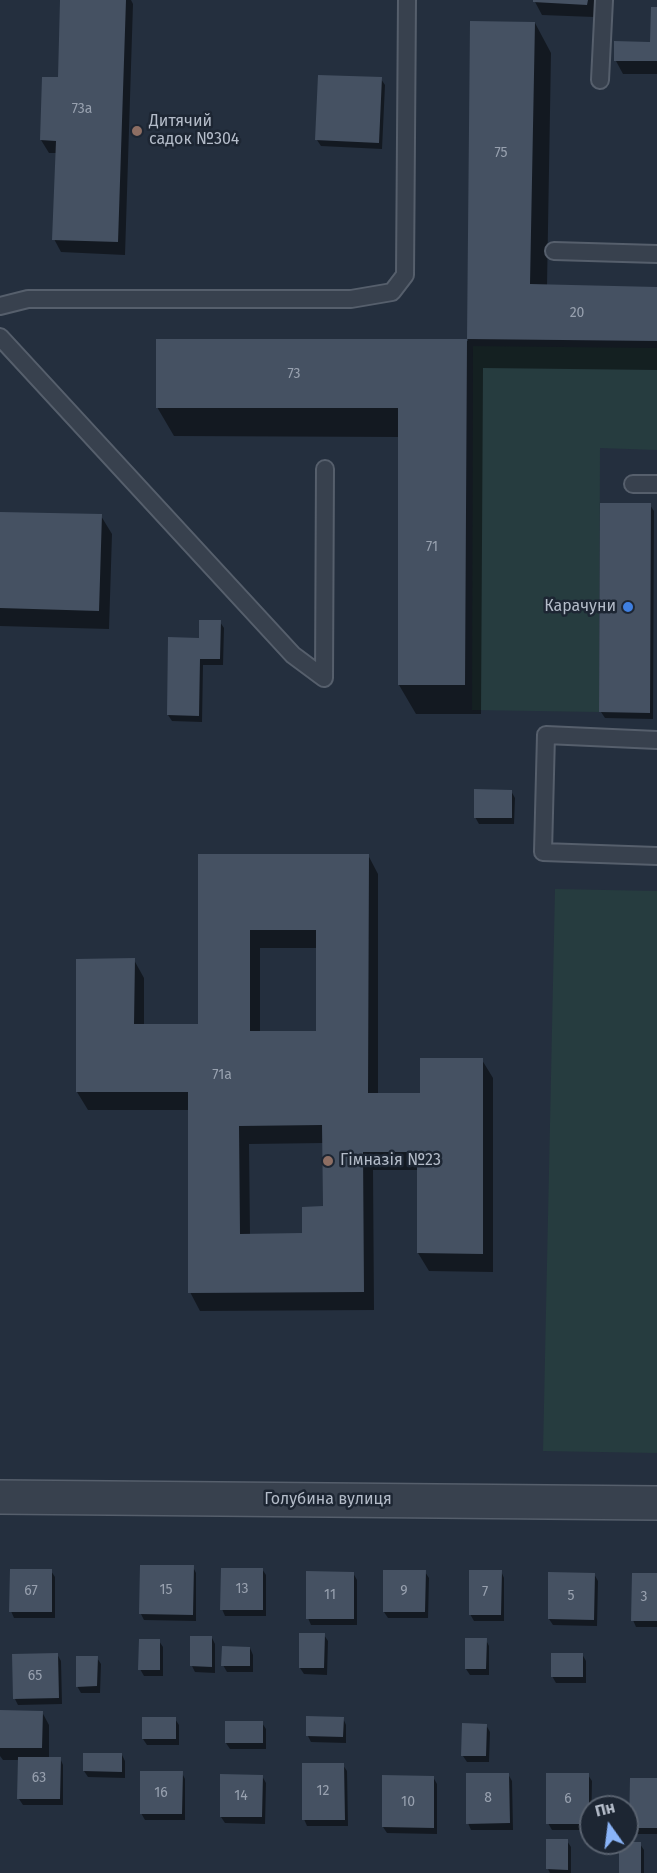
<!DOCTYPE html>
<meta charset="utf-8">
<style>
body{margin:0}
#map{position:relative;width:657px;height:1873px;overflow:hidden;background:#242f3e;font-family:"Fira Sans",sans-serif}
canvas{display:block}
.north{position:absolute;left:579px;top:1795px;width:60px;height:60px;box-sizing:border-box;background:#1d2633;border:2px solid #59626f;border-radius:50%;rotate:346deg;font-size:16px;font-weight:700;line-height:24px;text-align:center;color:#b4bcc9}
.north::after{content:'';display:block;margin:auto;width:21px;height:27px;background:#8ab4f8;clip-path:polygon(50% 0,100% 100%,50% 72%,0 100%)}
</style>
<div id="map">
<canvas width="657" height="1873"></canvas>
<div class="north">Пн</div>
</div>
<script>
const context = document.querySelector('canvas').getContext('2d');
context.lineJoin = 'round';
function fill(path, color) { context.fillStyle = color; context.fill(path, 'evenodd'); }
function strokePath(path, color, width, dash) { context.strokeStyle = color; context.lineWidth = width; context.lineCap = dash ? 'butt' : 'round'; context.setLineDash(dash || []); context.stroke(path); }
function write(font, color, halo, rows, align = 'center') {
  context.font = font + ' "Fira Sans",sans-serif'; context.lineWidth = 5; context.setLineDash([]); context.textBaseline = 'middle'; context.strokeStyle = halo; context.fillStyle = color; for (const [text, x, y, turn = 0] of rows) {
    context.save(); context.translate(x, y); context.rotate((+turn || 0) * Math.PI / 180); context.textAlign = isNaN(turn) ? turn : align; if (halo) context.strokeText(text, 0, 0); context.fillText(text, 0, 0); context.restore();
  }
}
fill(new Path2D(`
 M473 346 657 348V450L600 448 599 712 472 710Z
 M555 889 657 891V1453L543 1451Z`), '#263c3f');
fill(new Path2D(`
 M62 0H131L133 4 125 255 61 252 54 239 57 153H49L41 140 59 79Z
 M534 0H595L594 17 542 15Z
 M657 8V74H623L616 61 652 43Z
 M472 22 535 23 551 53 547 286 657 288V370L483 368 481 714H416L399 685 400 437 174 436 157 407V340L468 341Z
 M381 79 385 85 382 149 321 146 317 140Z
 M650 505 654 511 653 719 605 718 601 712Z
 M0 513 101 516 112 534 109 629 0 626Z
 M220 622 224 628 223 665H203L202 722 172 721 168 715 200 639Z
 M511 791 515 798 514 824H479L475 817Z
 M199 855H368L378 874V1094H421L482 1060 493 1078V1272L429 1271 418 1253V1170H373L374 1310 200 1311 190 1292V1110H88L77 1092 134 960 144 978V1026H200ZM260 948H318L317 1033H260ZM324 1143 325 1208 304 1234 250 1235 249 1144Z
 M193 1567 196 1573V1621L144 1620 141 1614Z
 M262 1569 266 1575V1616H225L222 1609Z
 M51 1571 55 1577V1618H14L11 1611Z
 M501 1571 504 1578V1621H474L470 1614Z
 M425 1572 429 1578 428 1618H388L384 1612Z
 M353 1573 357 1580V1625H311L308 1618Z
 M594 1574 598 1581 597 1626 553 1625 549 1619Z
 M657 1575V1627H636L633 1620Z
 M324 1635 328 1641 327 1675 304 1674 300 1668Z
 M212 1638 215 1644V1673L195 1672 192 1666Z
 M486 1640 489 1646V1675H470L466 1669Z
 M159 1641 163 1647V1676H144L140 1669Z
 M250 1648 253 1655V1672H227L223 1665Z
 M57 1654 61 1661 62 1704 18 1705 15 1699Z
 M582 1654 586 1661V1683H556L552 1676Z
 M97 1658 101 1664 100 1693H81L77 1686Z
 M0 1712H42L49 1725V1758H60L63 1765V1805H23L19 1799V1760H3L0 1756Z
 M343 1718 346 1725V1743L311 1742 308 1736Z
 M175 1719 179 1725V1745H147L143 1739Z
 M262 1723 266 1729V1749H230L226 1743Z
 M486 1725 490 1732 489 1762H467L463 1756Z
 M122 1755 125 1761V1778L88 1777 84 1771Z
 M343 1765 347 1771 348 1826H307L304 1819Z
 M182 1773 185 1779V1820H145L141 1813Z
 M508 1774 512 1781 513 1830H471L468 1823Z
 M588 1775 592 1781 591 1830H552L548 1823Z
 M262 1776 266 1783 265 1824 225 1823 221 1817Z
 M433 1777 437 1784V1834L387 1833 383 1827Z
 M657 1780V1834H634L631 1827Z
 M567 1841 571 1847V1873H550L548 1869Z
 M640 1844 644 1850V1873H621Z`), '#0007');
fill(new Path2D(`
 M60 0H126L118 242 52 240 56 141 40 140 42 77H58Z
 M533 0H588L587 5 533 2Z
 M651 7H657V61H614V41L650 42Z
 M470 21 535 22 530 284 657 287V341L467 339Z
 M318 75 382 77 379 143 315 140Z
 M156 339H467L465 685H398V408H156Z
 M600 503H651L650 713 599 712Z
 M0 512 102 514 99 611 0 608Z
 M199 620H221L220 659H200L199 716 167 715 168 637 199 638Z
 M474 789 512 790V818H474Z
 M198 854H369L368 1093H420V1058H483V1254L417 1253V1152H363L364 1292 188 1293V1092H76V959L135 958 134 1024H198ZM250 930H316V1031H250ZM322 1125 323 1206 302 1207V1233L240 1234 239 1126Z
 M140 1565H194L193 1615 139 1614Z
 M221 1568H263V1610H220Z
 M10 1569H52V1612H9Z
 M383 1570H426L425 1612H383Z
 M469 1570H502L501 1615H469Z
 M306 1571 354 1572V1619H306Z
 M548 1572 595 1573 594 1620 548 1619Z
 M632 1573H657V1621H631Z
 M299 1633H325L324 1668H299Z
 M190 1636H212V1667L190 1666Z
 M465 1638H487L486 1669H465Z
 M139 1639H160V1670H138Z
 M222 1646 250 1647V1666H221Z
 M58 1653 59 1698 13 1699 12 1654Z
 M551 1653H583V1677H551Z
 M76 1656H98L97 1686 76 1687Z
 M0 1710 43 1711 42 1748H0Z
 M306 1716 344 1717 343 1737 306 1736Z
 M142 1717H176V1739H142Z
 M225 1721H263V1743H225Z
 M462 1723 487 1724 486 1756H461Z
 M83 1753H122V1772L83 1771Z
 M18 1757H61L60 1799H17Z
 M302 1763H344L345 1820H302Z
 M140 1771H183L182 1814H140Z
 M466 1773H509L510 1823 466 1824Z
 M546 1773H589V1824H546Z
 M220 1774 263 1775 262 1817H220Z
 M382 1775 434 1776V1828L382 1827Z
 M630 1778H657V1828H629Z
 M546 1839H568V1870L546 1869Z
 M627 1842H641V1873H619V1843Z`), '#455162');
const service = new Path2D(`
 M600 80 604 0
 M554 251 657 254
 M0 306 28 299H351L392 292 405 275 407 0
 M0 337 293 655 324 678 325 469
 M633 484H657
 M657 740 546 735 543 852 657 856`);
const minor = new Path2D(`
 M0 1497 657 1503`);
strokePath(service, '#565f6c', 20);
strokePath(minor, '#565f6c', 36);
strokePath(service, '#38414e', 16);
strokePath(minor, '#38414e', 33);
for (const [x, y, r, color] of [
 [137,131,6,"#8d6e63"],
 [628,607,6,"#3f7fe0"],
 [328,1161,6,"#8d6e63"]
]) { const dot = new Path2D(); dot.arc(x, y, r, 0, 2 * Math.PI); context.fillStyle = color; context.fill(dot); strokePath(dot, '#1d2633', 2); }
write('14px', '#98a1af', null, [
 ["73а",82,109],
 ["75",501,153],
 ["20",577,313],
 ["73",294,374],
 ["71",432,547],
 ["71а",222,1075],
 ["13",242,1589],
 ["15",166,1590],
 ["67",31,1591],
 ["9",404,1591],
 ["7",485,1592],
 ["11",330,1595],
 ["5",571,1596],
 ["3",644,1597],
 ["65",35,1676],
 ["63",39,1778],
 ["12",323,1791],
 ["16",161,1793],
 ["14",241,1796],
 ["8",488,1798],
 ["6",568,1799],
 ["10",408,1802]
]);
write('16px', '#b4bcc9', '#1d2633', [
 ["Дитячий",149,122],
 ["садок №304",149,140],
 ["Карачуни",616,607,"right"],
 ["Гімназія №23",340,1161]
], 'left');
write('16px', '#b4bcc9', '#1d2633', [
 ["Голубина вулиця",328,1500]
]);
</script>
